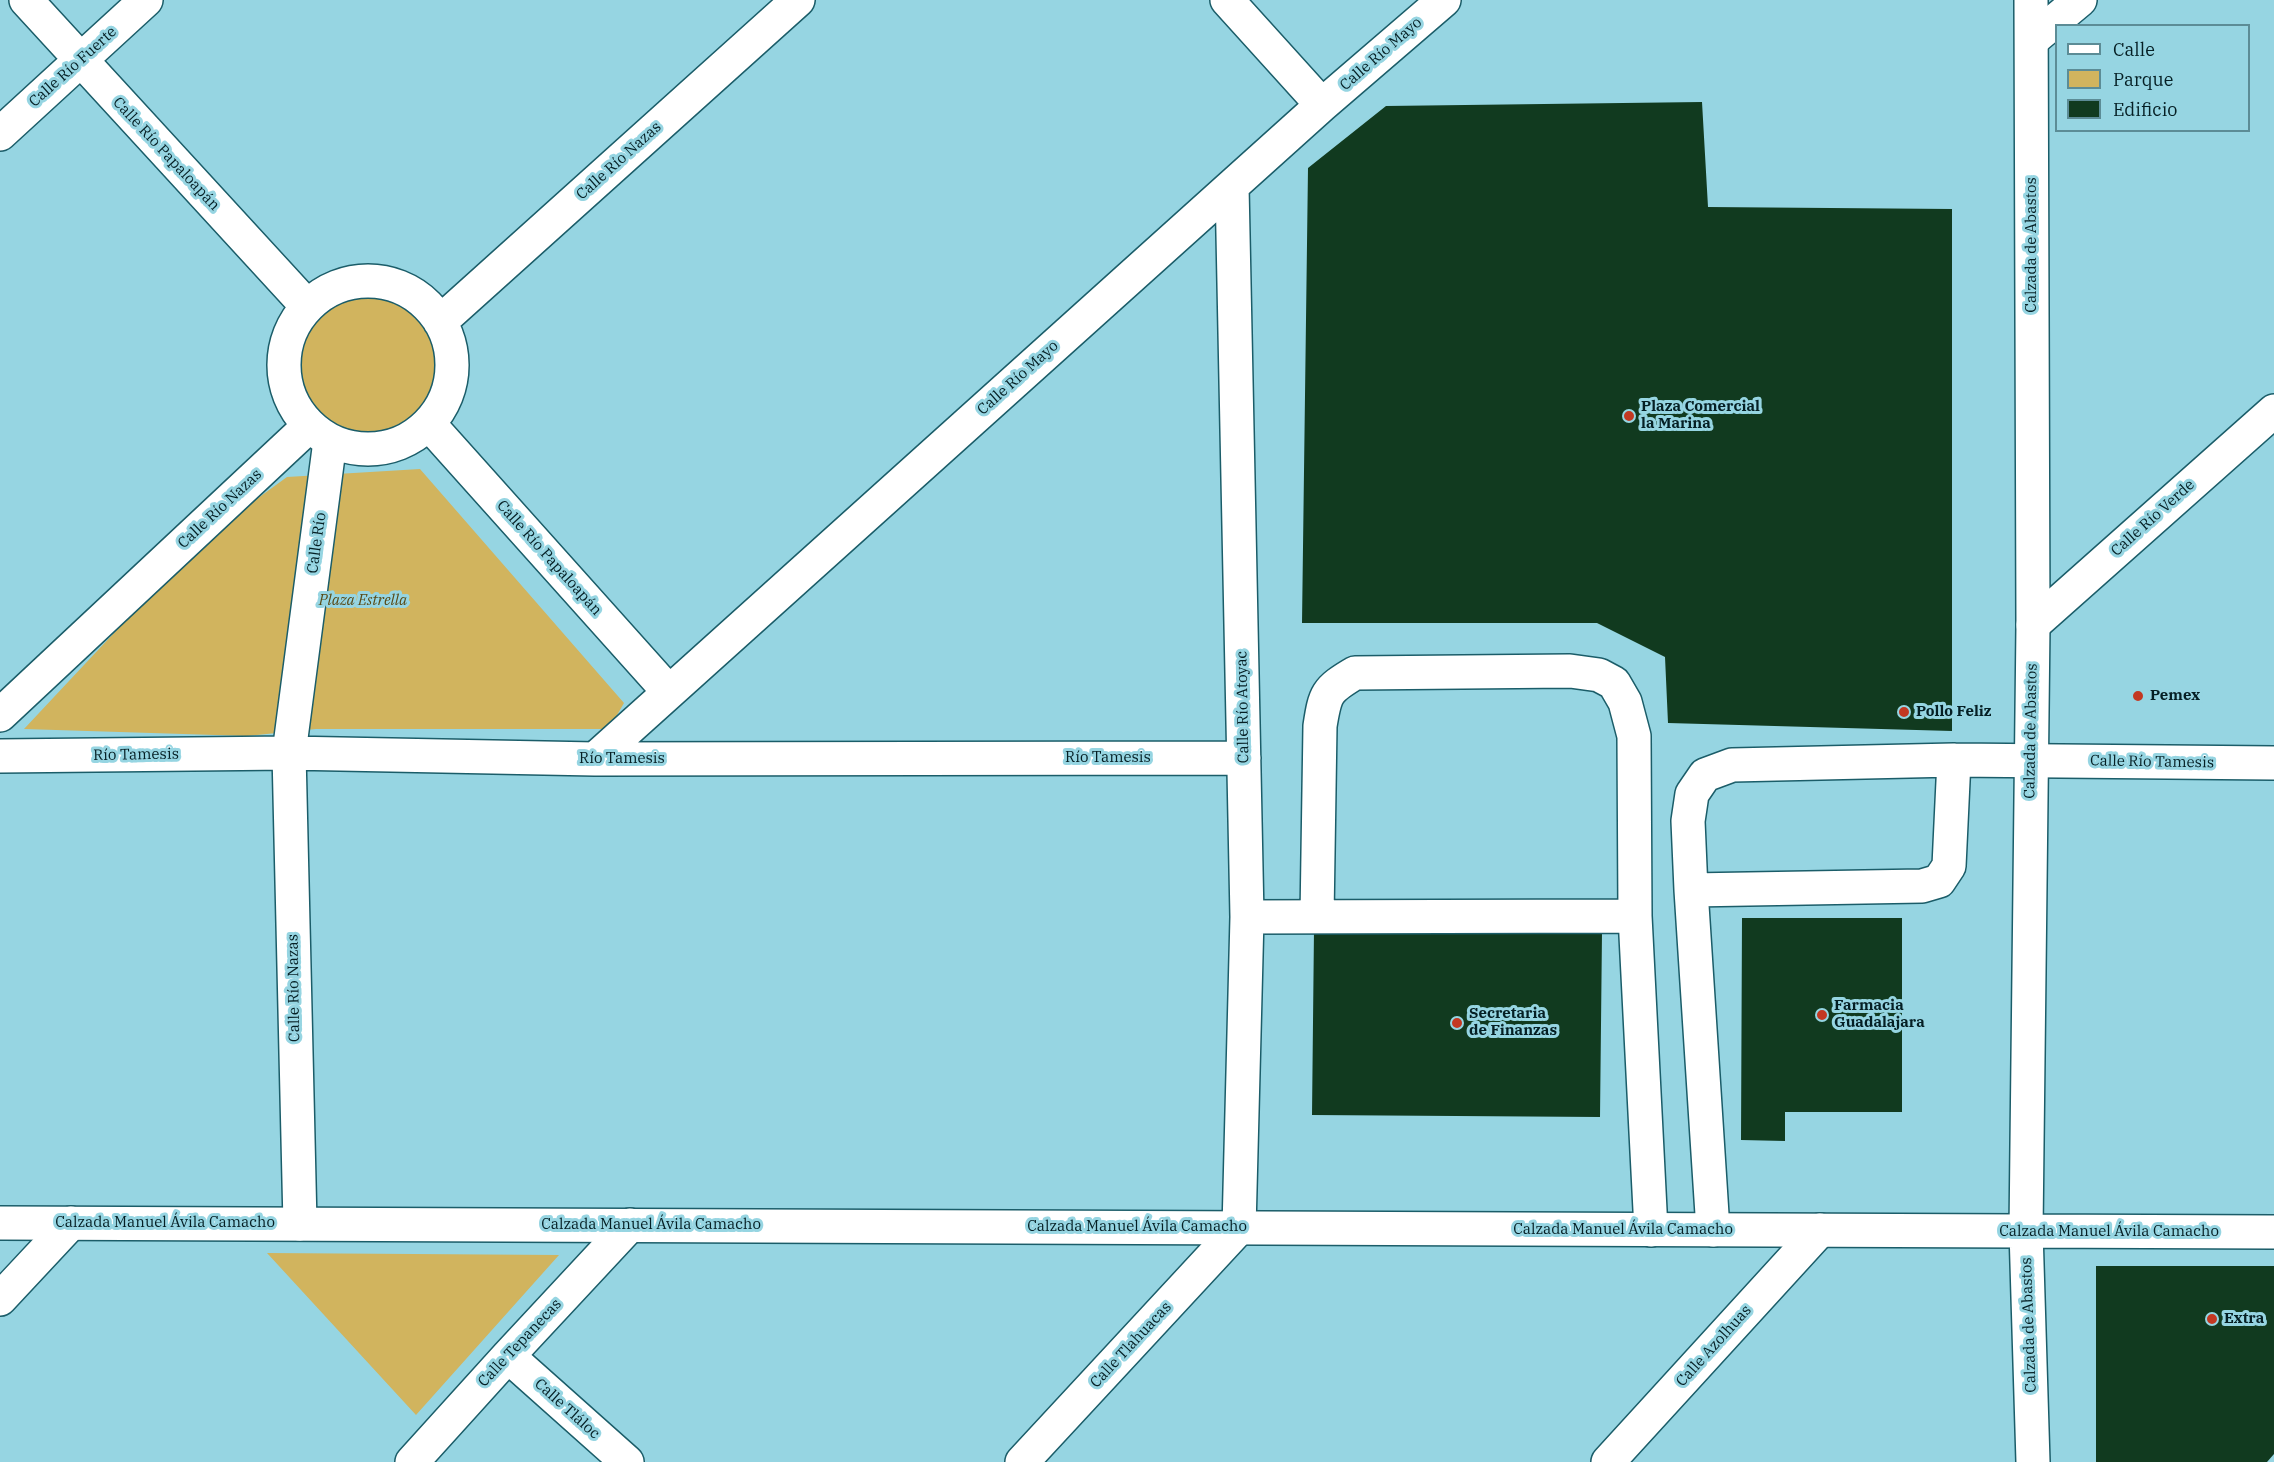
<!DOCTYPE html>
<meta charset="utf-8">
<style>
body{margin:0}
#map{position:relative;width:2274px;height:1462px;overflow:hidden;background:#96d5e2;font-family:"IBM Plex Serif",serif}
canvas{display:block}
.legend{position:absolute;left:2055px;top:24px;width:195px;height:108px;box-sizing:border-box;background:#96d5e2;border:2px solid #5c8c96;margin:0;padding:8px 10px;list-style:none;font-size:18px;color:#051f24}
.legend li{display:flex;align-items:center;gap:12px;height:30px}
.legend b{width:30px;border:2px solid #5c8c96}
</style>
<div id="map">
<canvas width="2274" height="1462"></canvas>
<ul class="legend">
<li><b style="height:8px;background:#fff"></b>Calle</li>
<li><b style="height:16px;background:#d1b45e"></b>Parque</li>
<li><b style="height:16px;background:#113a1f"></b>Edificio</li>
</ul>
</div>
<script>
const context = document.querySelector('canvas').getContext('2d');
context.lineJoin = 'round';
function fill(path, color) { context.fillStyle = color; context.fill(path, 'evenodd'); }
function strokePath(path, color, width, dash) { context.strokeStyle = color; context.lineWidth = width; context.lineCap = dash ? 'butt' : 'round'; context.setLineDash(dash || []); context.stroke(path); }
function write(font, color, halo, rows, align = 'center') {
  context.font = font + ' "IBM Plex Serif",serif'; context.lineWidth = 6; context.setLineDash([]); context.textBaseline = 'middle'; context.strokeStyle = halo; context.fillStyle = color; for (const [text, x, y, turn = 0] of rows) {
    context.save(); context.translate(x, y); context.rotate((+turn || 0) * Math.PI / 180); context.textAlign = isNaN(turn) ? turn : align; if (halo) context.strokeText(text, 0, 0); context.fillText(text, 0, 0); context.restore();
  }
}
fill(new Path2D(`
 M293 365a75 75 0 1 1 150 0a75 75 0 1 1-150 0Z
 M420 469 624 703 609 729H316L247 736 24 729 203 538 287 477Z
 M267 1253 559 1255 416 1415Z`), '#d1b45e');
fill(new Path2D(`
 M1702 102 1708 207 1952 209V731L1668 723 1665 657 1597 623H1302L1308 168 1386 106Z
 M1742 918H1902V1112H1785V1141L1741 1140Z
 M1314 929 1602 932 1600 1117 1312 1115Z
 M2096 1266H2274V1454L2267 1462H2096Z`), '#113a1f');
const minor = new Path2D(`
 M26 0 307 306
 M1227 0 1322 105
 M2032 40 2080 0
 M0 134 146 0
 M284 365a84 84 0 1 1 168 0a84 84 0 1 1-168 0Z
 M440 322 798 0
 M429 424 669 692
 M2033 625 2274 411
 M0 715 309 426
 M0 756 289 753 595 759 1244 758
 M595 759 1322 105 1444 0
 M1691 890 1922 886 1939 881 1949 866 1954 760
 M1247 917 1635 916
 M1317 917 1320 726C1325 694 1326 690 1355 673L1570 671 1599 675 1614 683 1625 702 1634 736 1635 916 1651 1230
 M300 1224 289 753 330 441
 M1713 1230 1691 890 1688 821 1692 794 1705 775 1732 765 1954 760 2274 763
 M0 1299 71 1223
 M508 1356 627 1462
 M412 1462 508 1356 630 1225
 M1022 1462 1239 1228 1247 917 1232 186
 M1608 1462 1820 1230`);
const major = new Path2D(`
 M2031 0 2033 625 2026 1231 2033 1462
 M0 1223 2274 1232`);
strokePath(minor, '#1b5d69', 36);
strokePath(major, '#1b5d69', 36);
strokePath(minor, '#fff', 33);
strokePath(major, '#fff', 33);
for (const [x, y, r, color] of [
 [1629,416,6,"#c33822"],
 [2138,696,6,"#c33822"],
 [1904,712,6,"#c33822"],
 [1822,1015,6,"#c33822"],
 [1457,1023,6,"#c33822"],
 [2212,1319,6,"#c33822"]
]) { const dot = new Path2D(); dot.arc(x, y, r, 0, 2 * Math.PI); context.fillStyle = color; context.fill(dot); strokePath(dot, '#96d5e2', 2); }
write('15px', '#051f24', '#96d5e2', [
 ["Calle Río Mayo",1381,54,-41],
 ["Calle Río Fuerte",73,67,-42],
 ["Calle Río Papaloapán",166,154,47],
 ["Calle Río Nazas",619,161,-42],
 ["Calzada de Abastos",2032,245,-90],
 ["Calle Río Mayo",1018,378,-42],
 ["Calle Río Nazas",220,509,-43],
 ["Calle Río Verde",2153,518,-42],
 ["Calle Río",317,543,-82],
 ["Calle Río Papaloapán",549,558,48],
 ["Calle Río Atoyac",1243,707,-91],
 ["Calzada de Abastos",2031,731,-89],
 ["Río Tamesis",136,755,-1],
 ["Río Tamesis",1108,758],
 ["Río Tamesis",622,759],
 ["Calle Río Tamesis",2152,762,1],
 ["Calle Río Nazas",294,988,-91],
 ["Calzada Manuel Ávila Camacho",165,1223],
 ["Calzada Manuel Ávila Camacho",651,1225],
 ["Calzada Manuel Ávila Camacho",1137,1227],
 ["Calzada Manuel Ávila Camacho",1623,1230],
 ["Calzada Manuel Ávila Camacho",2109,1232],
 ["Calzada de Abastos",2029,1325,-92],
 ["Calle Tepanecas",520,1343,-47],
 ["Calle Tlahuacas",1131,1345,-47],
 ["Calle Azolhuas",1714,1346,-48],
 ["Calle Tláloc",567,1409,42]
]);
write('bold 15px', '#051f24', '#96d5e2', [
 ["Plaza Comercial",1641,407],
 ["la Marina",1641,424],
 ["Pemex",2150,696],
 ["Pollo Feliz",1916,712],
 ["Farmacia",1834,1006],
 ["Guadalajara",1834,1023],
 ["Secretaria",1469,1014],
 ["de Finanzas",1469,1031],
 ["Extra",2224,1319]
], 'left');
write('italic 15px', '#594a16', '#96d5e2', [
 ["Plaza Estrella",363,601]
]);
</script>
